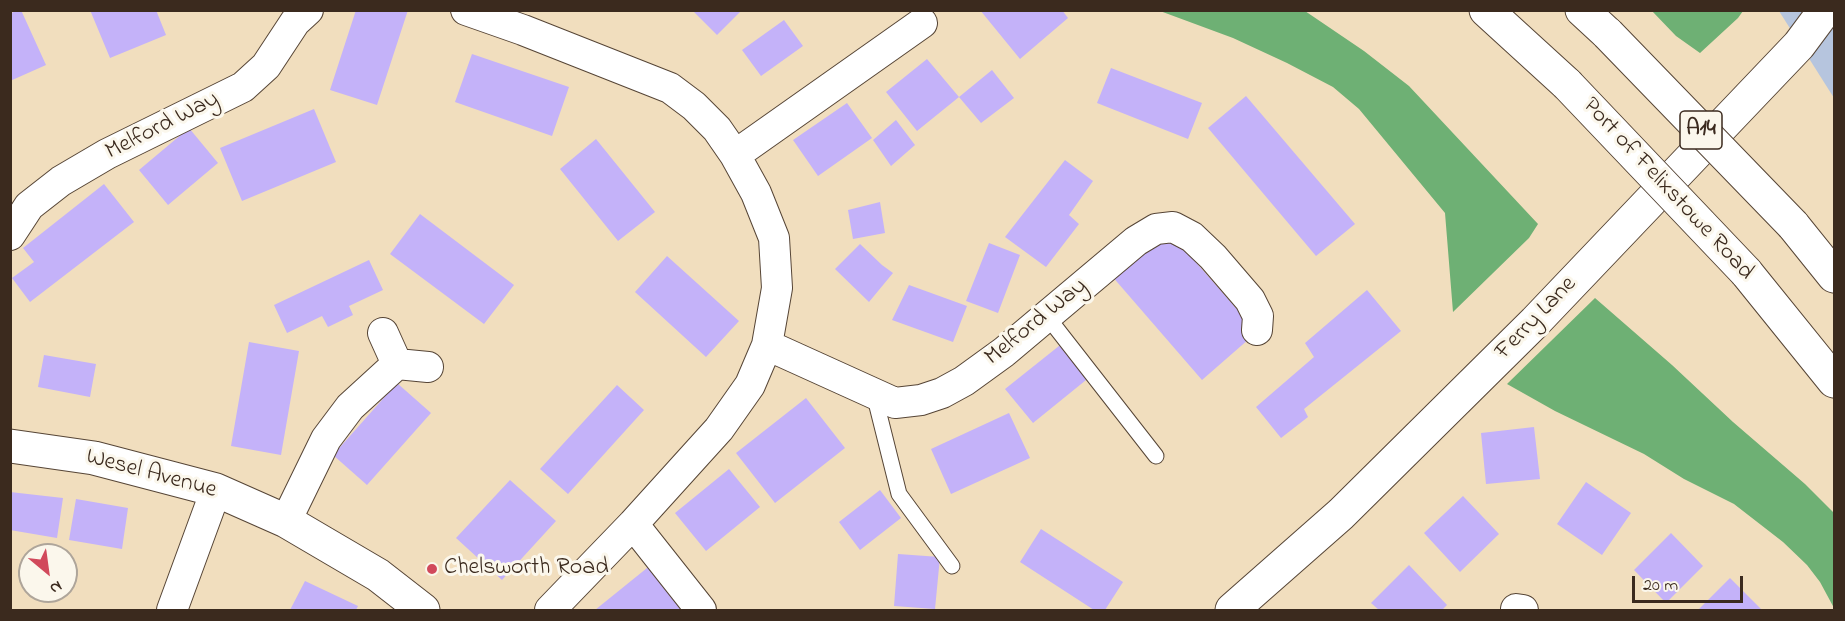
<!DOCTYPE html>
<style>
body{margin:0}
#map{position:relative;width:1845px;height:621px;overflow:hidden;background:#f1debe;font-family:"Indie Flower",sans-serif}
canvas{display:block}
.frame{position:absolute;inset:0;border:12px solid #3b2a1e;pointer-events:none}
.north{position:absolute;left:18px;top:543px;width:60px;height:60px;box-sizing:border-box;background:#fbf7ec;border:2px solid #aea59a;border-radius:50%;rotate:151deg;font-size:16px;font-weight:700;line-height:24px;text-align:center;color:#3b2a1e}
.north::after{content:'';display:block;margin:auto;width:21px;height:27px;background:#d1495b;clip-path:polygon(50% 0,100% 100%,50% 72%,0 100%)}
.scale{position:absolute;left:1632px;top:576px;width:111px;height:27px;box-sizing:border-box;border:3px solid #3b2a1e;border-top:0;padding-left:8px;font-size:18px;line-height:21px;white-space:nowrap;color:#3b2a1e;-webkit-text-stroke:4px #fbf7ec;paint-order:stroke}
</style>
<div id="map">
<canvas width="1845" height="621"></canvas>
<div class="frame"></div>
<div class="north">N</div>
<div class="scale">20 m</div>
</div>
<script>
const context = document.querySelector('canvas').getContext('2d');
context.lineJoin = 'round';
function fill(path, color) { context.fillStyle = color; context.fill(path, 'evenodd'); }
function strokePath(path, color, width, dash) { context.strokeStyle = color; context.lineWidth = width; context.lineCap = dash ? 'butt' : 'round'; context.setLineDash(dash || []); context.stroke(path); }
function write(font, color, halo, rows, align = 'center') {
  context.font = font + ' "Indie Flower",sans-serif'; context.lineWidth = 6; context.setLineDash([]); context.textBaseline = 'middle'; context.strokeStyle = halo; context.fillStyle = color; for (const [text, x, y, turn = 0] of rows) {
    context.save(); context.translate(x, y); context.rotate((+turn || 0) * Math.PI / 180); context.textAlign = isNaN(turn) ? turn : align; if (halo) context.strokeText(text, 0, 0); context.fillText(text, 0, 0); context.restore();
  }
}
fill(new Path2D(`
 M1779 11H1834V98Z`), '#b6c5de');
fill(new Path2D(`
 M1160 11H1305L1364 51 1409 86 1538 224 1529 238 1453 312 1445 213 1359 109 1333 87 1287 63 1233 38Z
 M1652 11H1743L1738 18 1700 53 1676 36Z
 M1595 298 1672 365 1733 422 1805 484 1834 513V608L1820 582 1807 565 1783 542 1734 504 1684 479 1644 454 1555 411 1507 384Z`), '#6eb074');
fill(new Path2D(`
 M17 10H21L46 65 10 81V14Z
 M90 10H156L166 35 110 58Z
 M356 10H408L377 105 330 90Z
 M692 10H742L717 35Z
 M980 10H1062L1068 18 1020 59Z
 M784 20 803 46 761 76 742 50Z
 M472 54 569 87 552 136 455 102Z
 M927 59 959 97 917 131 886 92Z
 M1111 68 1202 103 1188 139 1097 103Z
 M992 70 1014 98 981 123 959 97Z
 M1246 96 1355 224 1316 256 1208 128Z
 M847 103 872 138 818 176 793 140Z
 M314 109 336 162 242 201 220 148Z
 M896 120 915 145 891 166 873 140Z
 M189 128 218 163 168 205 139 170Z
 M596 139 655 212 618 241 560 169Z
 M1065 160 1093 181 1069 215 1079 224 1046 267 1005 237Z
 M104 184 134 222 30 302 12 278 34 262 23 248Z
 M880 202 885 233 853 239 848 210Z
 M420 214 514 285 484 324 390 254Z
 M1166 228 1257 332 1202 380 1111 275Z
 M989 243 1020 255 998 313 966 301Z
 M860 244 882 265 893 273 869 302 835 269Z
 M667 256 739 321 706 357 635 292Z
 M369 260 383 290 349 306 353 315 328 327 322 316 287 333 274 305Z
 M909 285 967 306 953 342 892 320Z
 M1367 290 1401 331 1304 409 1308 417 1281 438 1256 407 1314 357 1305 343Z
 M249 342 299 351 281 455 231 446Z
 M1064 342 1091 376 1033 423 1005 389Z
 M44 355 96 364 90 397 38 387Z
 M397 383 431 413 367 485 333 455Z
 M617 385 644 410 568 494 540 469Z
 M806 398 845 448 775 503 736 453Z
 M1009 413 1030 458 951 494 931 449Z
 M1534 427 1540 479 1486 484 1481 433Z
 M729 469 760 507 706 551 675 513Z
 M510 480 556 521 502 580 456 538Z
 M1586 482 1631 513 1602 555 1557 524Z
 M880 490 901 518 860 550 839 522Z
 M10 492 63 498 57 538 10 530Z
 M1463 496 1499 534 1460 572 1424 533Z
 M76 499 128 508 122 549 69 540Z
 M1041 529 1123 582 1105 610H1094L1020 562Z
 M1671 533 1703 566 1666 603 1634 570Z
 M898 554 940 557 935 609 894 606Z
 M652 564 686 606 680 610H595Z
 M1409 565 1447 605 1442 610H1379L1371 603Z
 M1730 578 1762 610H1698Z
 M305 581 358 606 356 610H290Z`), '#c4b2f9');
const lane = new Path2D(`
 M1046 315 1156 456
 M874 394 899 494 952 566`);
const street = new Path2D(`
 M466 10 523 30 670 88 694 106 717 129 735 155 756 193 774 238 777 288 767 345 750 385 719 429 633 524 550 610
 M735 155 922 23
 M10 235 29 206 61 181 107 154 243 87 266 66 295 22 308 10
 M383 333 397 364 428 367
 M767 345 895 403 921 400 942 393 964 381 1004 352 1136 241 1156 229 1173 227 1192 237 1213 257 1250 300 1258 316 1257 330
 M286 521 326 439 350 407 397 364
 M633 524 701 610
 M1516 609 1523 610
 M172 610 216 490`);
const secondary = new Path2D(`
 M10 446 94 458 216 490 286 521 378 575 423 610
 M1232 610 1341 514 1535 322 1799 45 1825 10`);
const highway = new Path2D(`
 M1486 10 1567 84
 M1582 10 1608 34
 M1793 225 1834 276
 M1746 272 1834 381`);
strokePath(lane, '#564536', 17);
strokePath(street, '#564536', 32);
strokePath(secondary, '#564536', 35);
strokePath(highway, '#564536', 35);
strokePath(lane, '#fff', 15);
strokePath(street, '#fff', 30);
strokePath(secondary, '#fff', 33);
strokePath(highway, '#fff', 33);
const highwayBridge = new Path2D(`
 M1608 34 1793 225
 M1567 84 1746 272`);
strokePath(highwayBridge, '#564536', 35, []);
strokePath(highwayBridge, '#fff', 33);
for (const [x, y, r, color] of [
 [432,569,6,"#d1495b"]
]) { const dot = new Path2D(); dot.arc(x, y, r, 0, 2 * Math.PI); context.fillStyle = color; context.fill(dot); strokePath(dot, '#fbf7ec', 2); }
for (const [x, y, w] of [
 [1701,130,42]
]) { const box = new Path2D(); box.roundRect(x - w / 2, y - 19, w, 38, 4.5); context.fillStyle = '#fbf7ec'; context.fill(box); strokePath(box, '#3b2a1e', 1.5); }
write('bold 22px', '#3b2a1e', null, [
 ["A14",1701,130]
]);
write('24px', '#3b2a1e', '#fbf7ec', [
 ["Melford Way",163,127,-27],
 ["Port of Felixstowe Road",1667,190,47],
 ["Ferry Lane",1537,319,-46],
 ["Melford Way",1037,323,-39],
 ["Wesel Avenue",151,475,15]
]);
write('24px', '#3b2a1e', '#fbf7ec', [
 ["Chelsworth Road",444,569]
], 'left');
</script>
